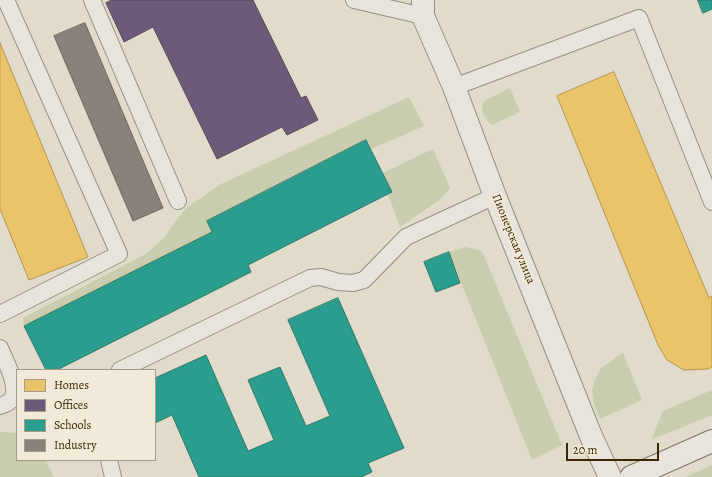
<!DOCTYPE html>
<meta charset="utf-8">
<style>
body{margin:0}
#map{position:relative;width:712px;height:477px;overflow:hidden;background:#e1dbcb;font-family:Alegreya,serif}
canvas{display:block}
.legend{position:absolute;left:16px;top:369px;width:140px;height:92px;box-sizing:border-box;background:#f1ead8;border:1px solid #a99b83;margin:0;padding:5px 7px;list-style:none;font-size:12px;color:#3d2503}
.legend li{display:flex;align-items:center;gap:8px;height:20px}
.legend b{width:20px;border:1px solid #a99b83}
.scale{position:absolute;left:566px;top:443px;width:93px;height:18px;box-sizing:border-box;border:2px solid #3d2503;border-top:0;padding-left:5px;font-size:12px;line-height:14px;white-space:nowrap;color:#3d2503;-webkit-text-stroke:3px #f1ead8;paint-order:stroke}
</style>
<div id="map">
<canvas width="712" height="477"></canvas>
<ul class="legend">
<li><b style="height:11px;background:#e9c46a"></b>Homes</li>
<li><b style="height:11px;background:#6d597a"></b>Offices</li>
<li><b style="height:11px;background:#2a9d8f"></b>Schools</li>
<li><b style="height:11px;background:#8a817c"></b>Industry</li>
</ul>
<div class="scale">20 m</div>
</div>
<script>
const context = document.querySelector('canvas').getContext('2d');
context.lineJoin = 'round';
function fill(path, color) { context.fillStyle = color; context.fill(path, 'evenodd'); }
function strokePath(path, color, width, dash) { context.strokeStyle = color; context.lineWidth = width; context.lineCap = dash ? 'butt' : 'round'; context.setLineDash(dash || []); context.stroke(path); }
function write(font, color, halo, rows, align = 'center') {
  context.font = font + ' Alegreya,serif'; context.lineWidth = 4; context.setLineDash([]); context.textBaseline = 'middle'; context.strokeStyle = halo; context.fillStyle = color; for (const [text, x, y, turn = 0] of rows) {
    context.save(); context.translate(x, y); context.rotate((+turn || 0) * Math.PI / 180); context.textAlign = isNaN(turn) ? turn : align; if (halo) context.strokeText(text, 0, 0); context.fillText(text, 0, 0); context.restore();
  }
}
fill(new Path2D(`
 M510 88 520 112 492 125C484 118 480 112 484 101Z
 M409 97 424 126 371 149 366 140 207 220 212 232 24 326 23 318 144 255 163 239 185 209 219 185Z
 M433 149 450 188 441 199 400 227 388 194 392 192 383 173Z
 M466 247 479 250 483 253 562 445 532 460 449 252Z
 M623 353 642 400 600 419 594 404 592 390 595 380 601 368Z
 M712 390V415L651 440 663 411Z
 M0 432 17 433V460H46L54 477H0Z
 M712 465V477H685Z`), '#c9cdad');
const homes = new Path2D(`
 M0 43 88 257 29 280 0 209Z
 M614 72 709 298 712 296V367L708 369 684 370 667 360 658 345 557 96Z`);
fill(homes, '#e9c46a');
strokePath(homes, '#b5944b', 1);
const offices = new Path2D(`
 M112 0H253L301 98 306 96 318 120 287 135 282 127 217 159 153 27 124 42 106 3Z`);
fill(offices, '#6d597a');
strokePath(offices, '#5f4956', 1);
const schools = new Path2D(`
 M698 0H712V9L703 13Z
 M366 140 392 192 248 265 251 272 57 370H46L24 326 212 232 207 221Z
 M449 252 460 283 436 292 424 262Z
 M338 298 404 448 368 463 372 472 361 477H199L172 415 155 423V378L206 355 248 451 274 440 248 380 280 367 306 426 330 416 288 320Z`);
fill(schools, '#2a9d8f');
strokePath(schools, '#307965', 1);
const industry = new Path2D(`
 M85 23 163 208 133 221 54 36Z`);
fill(industry, '#8a817c');
strokePath(industry, '#736558', 1);
const lane = new Path2D(`
 M92 0 178 201
 M354 0 423 16
 M454 87 639 18 712 202
 M0 314 119 254 6 0
 M0 348C5 361 23 391 9 402 6 404 3 405 0 406
 M120 370 310 278 321 277 338 282 353 283 364 280 406 237 495 196
 M109 460 113 477`);
const street = new Path2D(`
 M423 0V16L454 87 495 196 591 436 610 477`);
const secondary = new Path2D(`
 M631 477 712 441`);
strokePath(lane, '#958f81', 18);
strokePath(street, '#958f81', 24);
strokePath(secondary, '#7c7567', 24);
strokePath(lane, '#e8e4dd', 16);
strokePath(street, '#e8e4dd', 22);
strokePath(secondary, '#e8e4dd', 22);
write('12px', '#3d2503', '#f1ead8', [
 ["Пионерская улица",513,239,68]
]);
</script>
